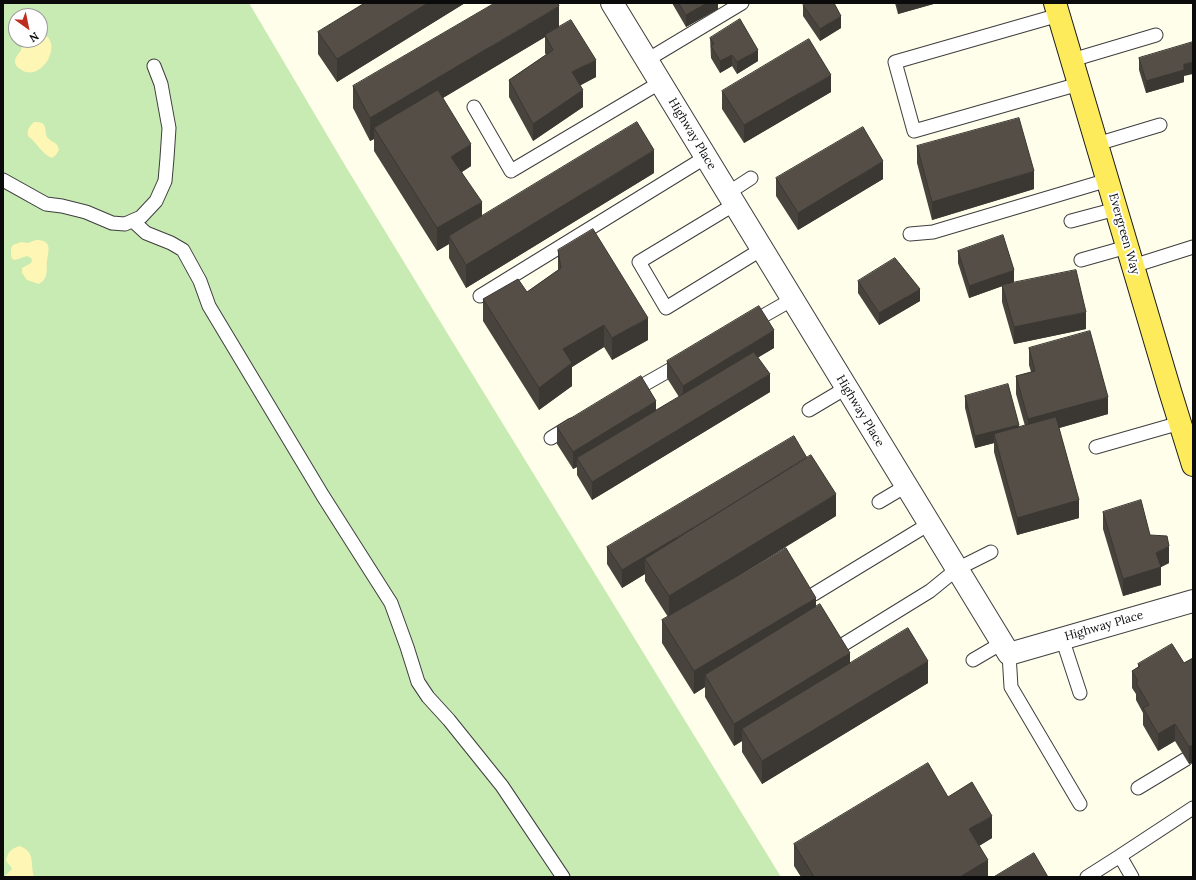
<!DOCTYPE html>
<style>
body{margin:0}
#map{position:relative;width:1196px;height:880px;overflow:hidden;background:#fffeea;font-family:Lora,serif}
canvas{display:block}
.frame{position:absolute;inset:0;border:4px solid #0b0b0b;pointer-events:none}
.north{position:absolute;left:8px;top:8px;width:40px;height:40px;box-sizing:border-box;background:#fff;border:1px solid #9d9d9d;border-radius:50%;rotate:147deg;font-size:11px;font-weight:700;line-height:16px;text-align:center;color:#0b0b0b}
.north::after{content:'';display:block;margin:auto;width:14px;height:18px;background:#bf2d1f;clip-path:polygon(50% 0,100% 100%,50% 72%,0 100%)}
</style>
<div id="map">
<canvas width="1196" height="880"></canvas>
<div class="frame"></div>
<div class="north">N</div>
</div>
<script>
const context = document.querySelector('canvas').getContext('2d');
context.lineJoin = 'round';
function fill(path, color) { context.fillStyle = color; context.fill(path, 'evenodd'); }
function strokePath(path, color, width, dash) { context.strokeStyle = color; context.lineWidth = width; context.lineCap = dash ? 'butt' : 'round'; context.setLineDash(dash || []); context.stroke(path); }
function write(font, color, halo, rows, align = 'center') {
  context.font = font + ' Lora,serif'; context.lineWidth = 4; context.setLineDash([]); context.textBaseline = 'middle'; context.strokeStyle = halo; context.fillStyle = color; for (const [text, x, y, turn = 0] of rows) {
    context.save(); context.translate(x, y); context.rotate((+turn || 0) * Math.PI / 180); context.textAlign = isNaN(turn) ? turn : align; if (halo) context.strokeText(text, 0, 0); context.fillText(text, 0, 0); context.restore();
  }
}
fill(new Path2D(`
 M3 3H249L346 167 449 336 781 877H3ZM16 16H40V40H16Z`), '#c8eab3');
fill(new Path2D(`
 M44 36 48 37C60 52 38 83 20 69 17 67 15 65 15 61 15 57 19 54 21 50 22 48 22 44 23 41L24 40H40V38Z
 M34 122C51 121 42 133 49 139 54 144 57 141 59 150L56 155 52 158C43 155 36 142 28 136 27 129 29 127 34 122Z
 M36 240C52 240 49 249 47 261 46 270 49 278 39 284L27 280 22 273V268L31 263 32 260 31 258 27 256 15 260 12 259 11 255V248L13 245 21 242 28 243Z
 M19 846C36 851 30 864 34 877H4L12 869C11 865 7 864 6 860 8 852 11 849 19 846Z`), '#fdf6b4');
const lane = new Path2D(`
 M1059 15 895 62 914 131 1079 84
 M647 60 742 3
 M1072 60 1156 35
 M474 107 511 171 661 82
 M1097 144 1160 125
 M3 180 46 204 62 206 86 212 112 223 125 224 141 217 156 201 165 181 167 158 169 128 161 84 154 66
 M728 193 751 178
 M735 204 639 262 666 308 762 249
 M133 221 146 233 171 243 183 250 200 281 209 306 323 496 391 603 407 647 418 682 428 697 449 720 502 786 563 877
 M1071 221 1116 209
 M910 234 933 232 1108 180
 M1081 260 1127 247
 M1133 266 1193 247
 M480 296 706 157
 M749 324 793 299
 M631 392 682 363
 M809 410 846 388
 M551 438 572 425
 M1096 447 1180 423
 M879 502 906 486
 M814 594 929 524
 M1062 638 1080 693
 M844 644 930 591 957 569 991 552
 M1009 654 1011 687 1080 804
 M973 660 1002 643
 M1138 788 1186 759
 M1087 877 1120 856
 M1132 877 1120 856 1193 808`);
const street = new Path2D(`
 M612 3 1009 654 1193 601`);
const primary = new Path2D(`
 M1055 3 1170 391 1193 465`);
strokePath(lane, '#3e3e3e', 15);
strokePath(street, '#3e3e3e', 24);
strokePath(primary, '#1c1c1c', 24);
strokePath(lane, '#fff', 13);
strokePath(street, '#fff', 22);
strokePath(primary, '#feeb5b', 22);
fill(new Path2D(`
 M365 3H465L337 82 318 54V32Z
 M672 3H718V9L686 27Z
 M895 3H937L898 14Z
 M803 5 841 28 820 41 803 16Z
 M559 27 596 77 580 85 583 107 533 141 509 97V80L546 55 545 53V37L443 98 471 166 462 172 482 216 654 173 466 288 449 258V244L437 251 374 151V139L370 141 353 108V86Z
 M710 38 758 61 737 74 732 66 720 73 711 58Z
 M1139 58 1184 76V82L1146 93 1139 70Z
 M722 91 831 92 744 143 722 109Z
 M917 146 1034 189 932 220 917 163Z
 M776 178 883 179 798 230 776 196Z
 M558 250 648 340 612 360 604 347 572 367V386L539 410 483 321V299L527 292 558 270Z
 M958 251 1014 282 1011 283 1086 329 1014 344 1002 302V286L969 298 958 263Z
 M858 281 920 301 879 325 858 293Z
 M774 348 758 357 770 392 592 500 577 475V467L573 469 557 444V427L656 410 679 397 667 378V361Z
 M1029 348 1108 414 1059 428 1079 518 1017 535 994 452V443L975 448 965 408V396L1019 427 1025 426 1016 394V376L1031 372 1029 365Z
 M1103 512 1150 535 1169 563 1161 567V585L1123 596 1103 529Z
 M836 516 739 575 816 607 850 664 928 683 762 784 742 752V741L734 746 705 697V687L694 694 662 643V620L668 617 645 581V574L622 588 607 564V547Z
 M1193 658V762L1189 764 1175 741 1158 751 1143 725V713L1136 700V694L1132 688V671L1138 667V664L1184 663Z
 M948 797 992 838 979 846 988 877H801L794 866V844Z`), '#48433d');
fill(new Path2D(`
 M428 3H465L337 82V59Z
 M707 3H718V9L686 27V15Z
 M898 3H937L898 14Z
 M559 6V28L545 35V37L379 136 374 128V139L370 141V118Z
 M841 16V28L820 41V29Z
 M758 50V61L737 74V62Z
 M732 55V66L720 73V61Z
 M596 60V77L572 90V72Z
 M1193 62V74L1184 76V82L1146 93V81L1184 64Z
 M831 75V92L744 143V125Z
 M583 90V107L533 141V124Z
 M471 144V166L451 179V157Z
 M654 150V173L466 288V265Z
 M883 161V179L798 230V213Z
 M1034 171V189L932 220V202Z
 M482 202V225L449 236V244L437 251V228Z
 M1014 270V282L969 298V286Z
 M920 289V301L879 325V313Z
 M1086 312V329L1014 344V327Z
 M648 318V340L612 360V338Z
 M604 325V347L572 367V386L539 410V388L563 349Z
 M774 330V348L683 403V386Z
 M770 374V392L592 500V482Z
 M1108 397V414L1028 437V419Z
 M656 401V418L577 458V467L573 469V452Z
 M1019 425V437L994 434V443L975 448V436Z
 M808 459 645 559V574L622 588V570Z
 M836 494V516L669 619V596Z
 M1079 500V518L1017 535V518Z
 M1169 546V563L1161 567V585L1123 596V579L1156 553Z
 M816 598V621L705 675V687L694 694V671Z
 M850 653V675L742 729V741L734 746V724Z
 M928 661V683L762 784V761Z
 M1175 724V741L1158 751V734Z
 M1193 745V762L1189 764V747Z
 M992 816V838L969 852V829Z
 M988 860V877H960Z`), '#3b3732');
const building = new Path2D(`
 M365 3H428L337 59 318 32Z
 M495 3H558L559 6 370 118 353 86Z
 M679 3H707L686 15Z
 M805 3H834L841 16 820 29 803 5Z
 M740 19 758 50 737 62 732 55 720 61 711 46 714 44 710 38Z
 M571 20 596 60 572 72 583 90 533 124 509 80 553 50 545 35Z
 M809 39 831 75 744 125 722 91Z
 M1193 42V62L1184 64V70L1146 81 1139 58Z
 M438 90 471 144 451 157 482 202 437 228 374 128Z
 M1019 118 1034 171 932 202 917 146Z
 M637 122 654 150 466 265 449 236Z
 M863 127 883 161 798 213 776 178Z
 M593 229 648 318 612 338 604 325 563 349 572 363 539 388 483 299 518 279 527 292 561 268 558 250Z
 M1003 235 1014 270 969 286 958 251Z
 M895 258 920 289 879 313 858 281Z
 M1076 270 1086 312 1014 327 1002 285Z
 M759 306 774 330 683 386 667 361Z
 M1090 331 1108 397 1028 419 1016 376 1035 371 1029 348Z
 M754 352 770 374 592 482 577 458Z
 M641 376 656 401 573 452 557 427Z
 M1008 384 1019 425 975 436 965 396Z
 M1056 417 1079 500 1017 518 994 434Z
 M794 436 807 458 724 509 622 570 607 547Z
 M811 455 836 494 669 596 645 559Z
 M1141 500 1150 535 1167 536 1169 546 1156 553 1161 567 1123 579 1103 512Z
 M786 548 816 598 694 671 662 620Z
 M820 604 850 653 734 724 705 675Z
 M908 628 928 661 762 761 742 729Z
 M1172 644 1184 663 1193 658V745L1189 747 1175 724 1158 734 1143 708 1149 705 1136 683 1138 681 1132 671 1140 666 1138 664Z
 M928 763 948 797 972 782 992 816 969 829 988 860 960 877H814L794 844Z
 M1034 853 1048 877H994Z`);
fill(building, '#544e47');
strokePath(building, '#3b3732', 1);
write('12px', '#0b0b0b', '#fff', [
 ["Highway Place",692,134,59],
 ["Evergreen Way",1124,234,74],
 ["Highway Place",860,411,59],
 ["Highway Place",1104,626,-16]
]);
</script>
